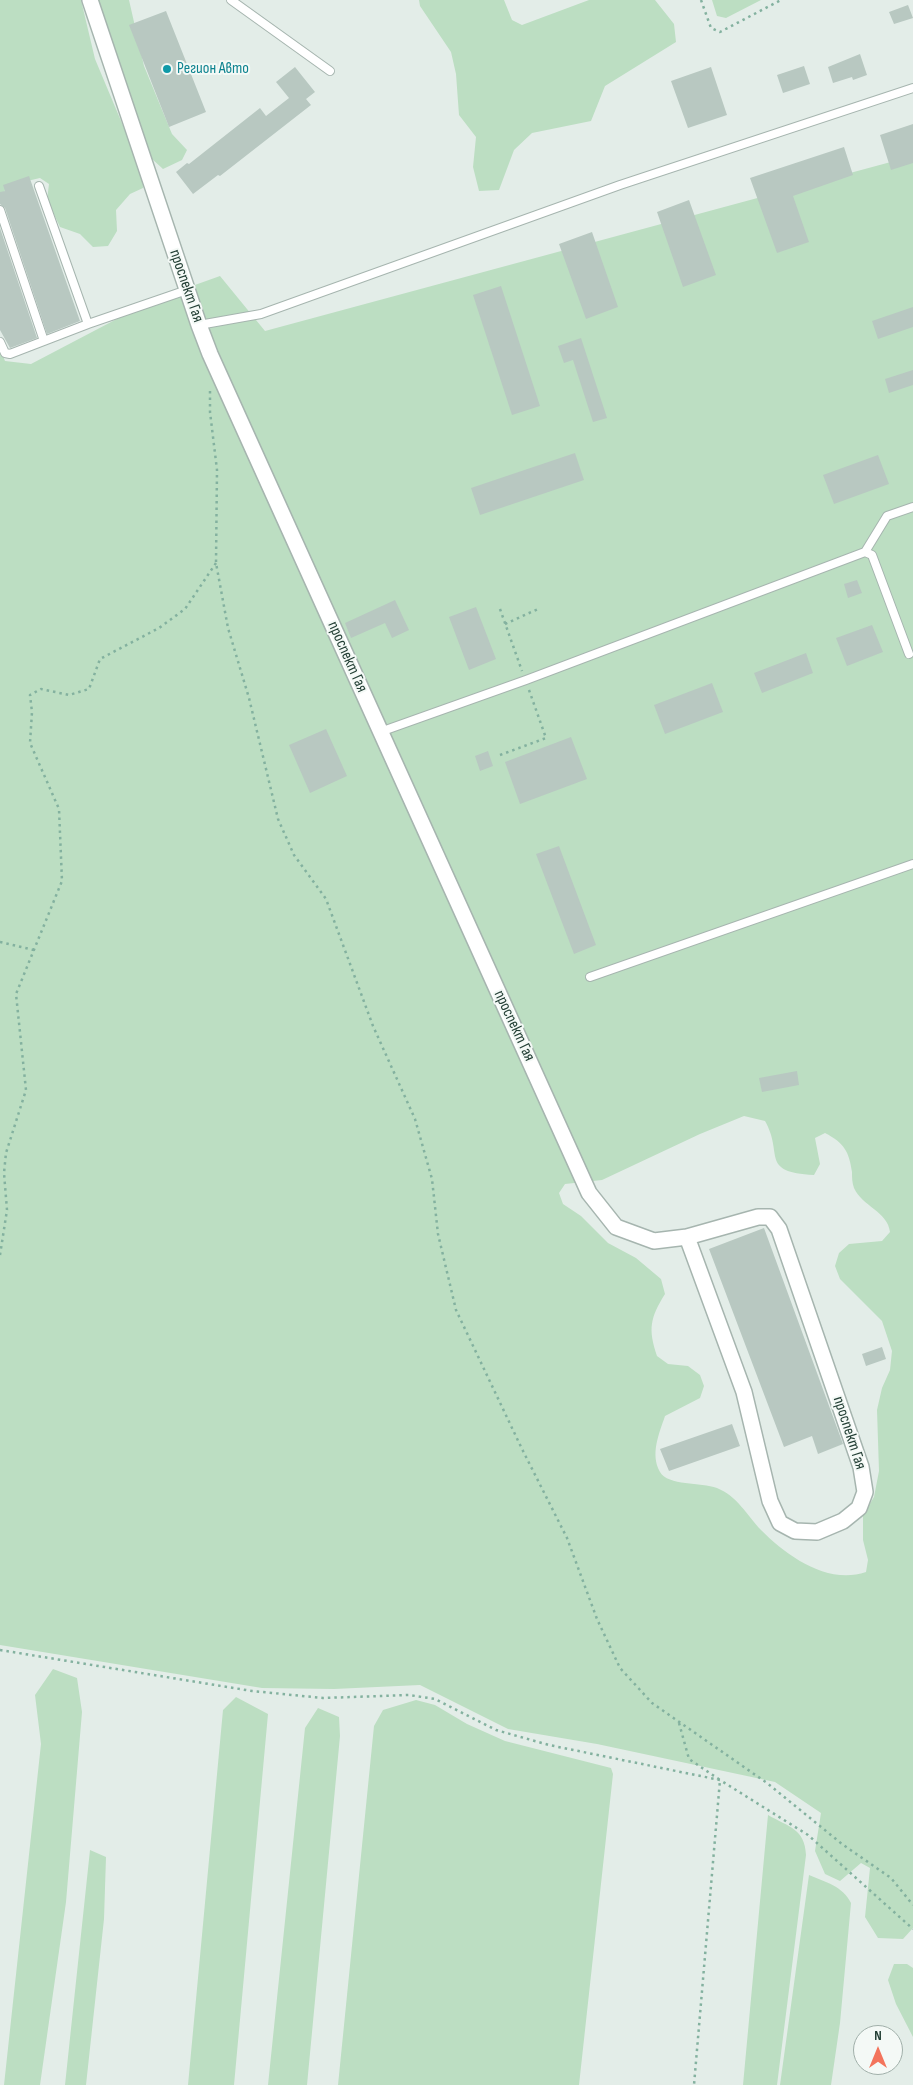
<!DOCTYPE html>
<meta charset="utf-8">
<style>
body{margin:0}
#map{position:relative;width:913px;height:2085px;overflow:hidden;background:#e3ede8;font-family:"Sofia Sans Condensed",sans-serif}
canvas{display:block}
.north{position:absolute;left:853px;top:2025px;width:50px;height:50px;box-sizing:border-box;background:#f4f9f6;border:1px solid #a0afa9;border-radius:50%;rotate:0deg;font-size:14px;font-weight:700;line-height:20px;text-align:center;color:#233f35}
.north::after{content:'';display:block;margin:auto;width:18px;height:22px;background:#f3745c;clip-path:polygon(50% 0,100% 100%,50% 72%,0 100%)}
</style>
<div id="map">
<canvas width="913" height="2085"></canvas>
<div class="north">N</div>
</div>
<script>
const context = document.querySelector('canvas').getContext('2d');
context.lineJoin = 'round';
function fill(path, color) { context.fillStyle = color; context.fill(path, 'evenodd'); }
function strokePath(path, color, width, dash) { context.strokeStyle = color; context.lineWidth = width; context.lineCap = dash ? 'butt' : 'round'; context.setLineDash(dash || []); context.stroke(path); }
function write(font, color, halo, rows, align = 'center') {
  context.font = font + ' "Sofia Sans Condensed",sans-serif'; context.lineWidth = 4; context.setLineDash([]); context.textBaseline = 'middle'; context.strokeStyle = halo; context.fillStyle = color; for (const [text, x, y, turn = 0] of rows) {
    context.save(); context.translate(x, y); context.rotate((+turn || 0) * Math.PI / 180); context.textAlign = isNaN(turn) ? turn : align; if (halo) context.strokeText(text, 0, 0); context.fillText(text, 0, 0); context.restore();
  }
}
fill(new Path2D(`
 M0 0H81L95 59 142 171 143 188 130 194 116 210 117 231 108 246 93 247 80 234 60 227 47 200 49 184 40 178 10 185 0 196Z
 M96 0H129L144 66 172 134 187 150 182 160 163 169 151 158Z
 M419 0H504L512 20 522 25 589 0H655L674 24 676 42 605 86 591 121 532 133 514 150 499 190 479 191 473 167 476 137 459 115 456 74 451 52 420 6Z
 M712 0H761L726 18 717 16Z
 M913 156V1928L903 1939 878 1938 865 1917 870 1868 861 1863 840 1881 825 1874 815 1851 821 1813 775 1782 597 1744 508 1729 420 1685 334 1689 262 1688 0 1645V348L5 361 31 364 153 300 220 276 265 331ZM744 1116 765 1121C784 1154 759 1172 814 1175L820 1164 815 1138 825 1133C844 1143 849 1151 852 1172 852 1177 852 1183 854 1188 862 1206 888 1212 890 1232L882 1241 849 1244 839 1253 835 1266 840 1279 882 1321 892 1351 890 1370 882 1388 877 1410 879 1471 874 1497 863 1515V1540L868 1560 866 1572C827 1585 787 1556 761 1530 747 1515 737 1496 717 1488 701 1482 668 1486 660 1472 650 1454 659 1434 665 1416L700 1398 704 1386 700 1375 688 1366 668 1364 657 1356C648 1329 650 1318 665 1294L661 1279 636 1258 608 1243 581 1216 563 1204 559 1193 565 1184 602 1180 700 1134Z
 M53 1669 77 1678 82 1712 66 1902 40 2085H4L41 1744 35 1695Z
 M236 1697 268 1714 234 2085H188L223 1710Z
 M416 1700 435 1705 467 1724 505 1741 611 1768 613 1774 579 2085H338L374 1726 383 1710Z
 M318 1708 339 1717 340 1736 307 2085H268L305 1728Z
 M768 1815C789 1827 805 1829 806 1855L777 2085H743Z
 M90 1850 106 1857 104 1919 86 2085H65Z
 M809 1875C825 1882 843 1886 851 1903L840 2023 831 2085H780Z
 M894 1964H907L913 1968V2037L896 2004 888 1980Z`), '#bcdec2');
fill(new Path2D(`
 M908 5 913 18 894 24 889 12Z
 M166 11 206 112 169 127 129 25Z
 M860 54 867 75 853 80 852 77 833 83 828 67Z
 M804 66 810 84 783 93 777 75Z
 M295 67 315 92 306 99 311 105 220 176 218 175 193 194 176 172 187 163 189 164 260 108 266 116 289 98 276 82Z
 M711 67 727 115 688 128 671 81Z
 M913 124V163L891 170 880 135Z
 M844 147 853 175 793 196 809 242 777 253 750 178Z
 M29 176 80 321 47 334 5 208 0 204V192L5 191 3 185Z
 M689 200 716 275 683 287 657 212Z
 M0 228 37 338 10 348 0 330Z
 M592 232 618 307 586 319 559 244Z
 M501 286 540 406 512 415 473 295Z
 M913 307V327L878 339 872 321Z
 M581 338 607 418 593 422 573 360 564 363 558 346Z
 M913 370V385L889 393 885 379Z
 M575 453 584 480 480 515 471 488Z
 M878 455 889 484 834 504 823 475Z
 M857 580 862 593 848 598 844 584Z
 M395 600 409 630 392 638 385 623 351 638 345 623Z
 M476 607 496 659 469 670 449 617Z
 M872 625 883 652 847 666 836 638Z
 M806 653 813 673 762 693 754 673Z
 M712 683 723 712 665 734 654 705Z
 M326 729 347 776 310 793 289 745Z
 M571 737 587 779 520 804 505 762Z
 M488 751 493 766 480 771 475 756Z
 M559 846 596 945 574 954 536 854Z
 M797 1071 799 1085 762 1092 759 1078Z
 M764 1228 843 1444 818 1454 812 1436 784 1447 709 1249Z
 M882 1347 886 1359 866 1366 862 1354Z
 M732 1424 740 1446 669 1471 660 1449Z`), '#b8c8c1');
const service = new Path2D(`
 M231 0 330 71
 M39 186 88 324 187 290
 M0 210 44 341
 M199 325 261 314 620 185 913 88
 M0 342 5 353 10 354 88 324
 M865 552 872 555 909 654
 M380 732 526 680 865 552 887 516 913 507
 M590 977 913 864`);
const minor = new Path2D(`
 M90 0 199 325 210 354 589 1193 616 1227 654 1241 687 1237 758 1217H770L779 1229 861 1467 865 1492 859 1508 843 1521 817 1532 795 1531 780 1523 770 1501 744 1392 687 1237`);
strokePath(service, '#a6b5af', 10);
strokePath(minor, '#a6b5af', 18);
strokePath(new Path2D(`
 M701 0 711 28 720 32 781 0
 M210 391V412L217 470 216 563 228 628 249 698 278 819 294 855 326 899 373 1026 415 1119 432 1179 438 1234 456 1310 522 1449 567 1538 597 1619 620 1668 652 1703 767 1783 842 1844 891 1878 913 1905
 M500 609 522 671
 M505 624 538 609
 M500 755 546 738 529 690
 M0 942 34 950
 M0 1255 7 1210 4 1173 6 1153 26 1090 16 994 62 881 59 809 30 743 32 712 30 695 41 689 69 695 89 689 100 659 159 628 185 609 216 563
 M0 1650 252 1691 323 1698 409 1695 435 1699 496 1730 549 1745 720 1780 808 1835 913 1929
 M679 1723 689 1759 720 1780 694 2085`), '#83b19f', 2.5, [2.5, 4]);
strokePath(service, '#fff', 8);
strokePath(minor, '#fff', 15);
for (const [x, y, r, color] of [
 [167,69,5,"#0f9aa8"]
]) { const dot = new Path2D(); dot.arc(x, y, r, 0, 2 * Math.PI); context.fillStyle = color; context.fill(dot); strokePath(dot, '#f4f9f6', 2); }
write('16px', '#0d838f', '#f4f9f6', [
 ["Регион Авто",177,69]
], 'left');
write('16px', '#233f35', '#f4f9f6', [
 ["проспект Гая",186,286,71],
 ["проспект Гая",347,657,66],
 ["проспект Гая",514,1026,65],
 ["проспект Гая",849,1433,72]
]);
</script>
